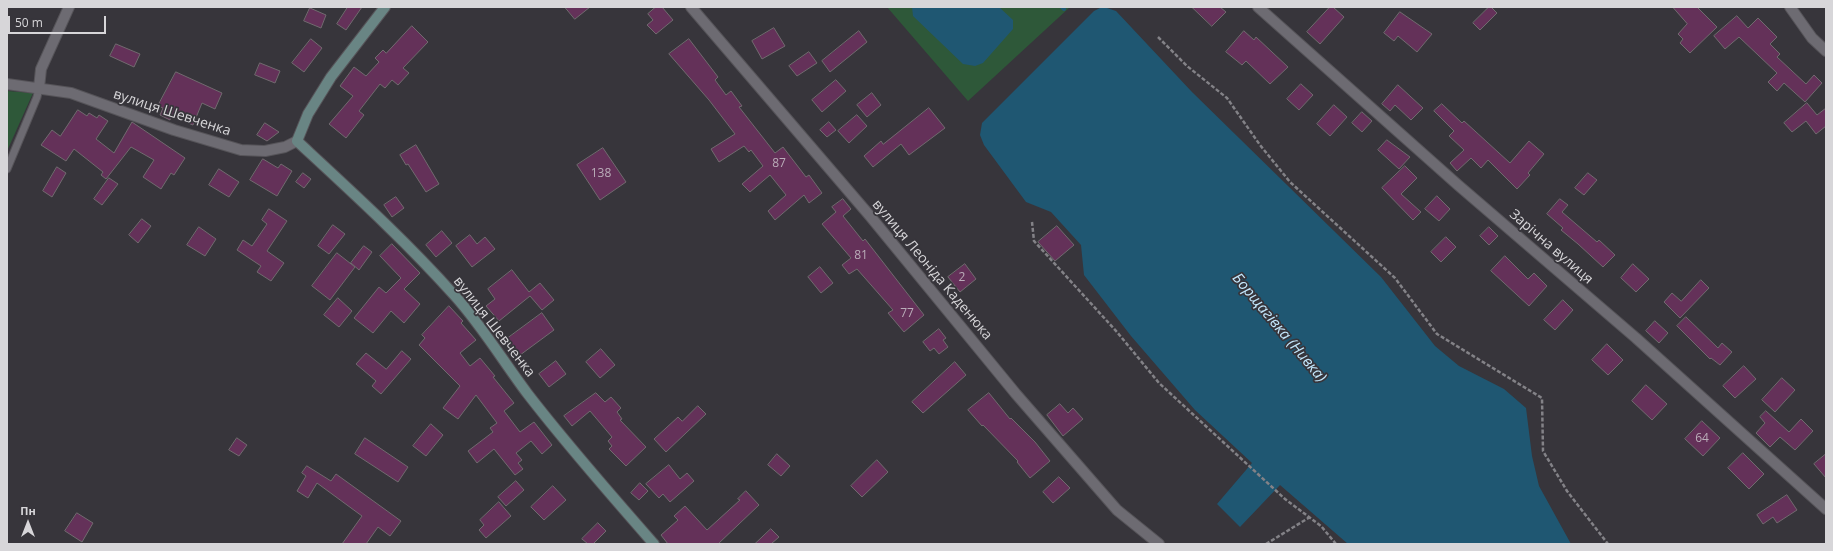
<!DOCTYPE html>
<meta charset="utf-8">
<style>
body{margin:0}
#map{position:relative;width:1833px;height:551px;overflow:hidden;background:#37353b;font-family:"Open Sans",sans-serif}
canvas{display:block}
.frame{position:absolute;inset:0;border:8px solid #d7d6d9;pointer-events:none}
.north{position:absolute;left:8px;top:503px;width:40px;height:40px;-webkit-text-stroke:3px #37353b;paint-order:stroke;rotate:0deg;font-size:11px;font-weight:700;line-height:16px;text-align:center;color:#d7d6d9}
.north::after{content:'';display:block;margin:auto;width:14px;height:18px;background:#d7d6d9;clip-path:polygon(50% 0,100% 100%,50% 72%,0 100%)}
.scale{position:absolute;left:8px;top:16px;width:98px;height:18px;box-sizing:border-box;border:2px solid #d7d6d9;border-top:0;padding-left:5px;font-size:12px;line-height:14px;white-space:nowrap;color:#d7d6d9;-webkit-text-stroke:3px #37353b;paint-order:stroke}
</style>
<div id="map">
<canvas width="1833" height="551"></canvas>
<div class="frame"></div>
<div class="north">Пн</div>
<div class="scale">50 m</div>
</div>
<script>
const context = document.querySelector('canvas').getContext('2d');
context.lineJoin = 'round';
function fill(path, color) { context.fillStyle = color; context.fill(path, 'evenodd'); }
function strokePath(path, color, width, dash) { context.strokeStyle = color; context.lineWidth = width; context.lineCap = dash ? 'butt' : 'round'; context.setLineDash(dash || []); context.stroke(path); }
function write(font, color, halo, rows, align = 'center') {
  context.font = font + ' "Open Sans",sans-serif'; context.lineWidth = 3.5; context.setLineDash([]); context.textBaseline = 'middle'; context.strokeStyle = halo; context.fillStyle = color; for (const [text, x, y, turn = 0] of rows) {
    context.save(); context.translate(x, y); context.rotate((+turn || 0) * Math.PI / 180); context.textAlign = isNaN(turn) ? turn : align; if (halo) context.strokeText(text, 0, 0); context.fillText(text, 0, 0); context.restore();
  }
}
fill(new Path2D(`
 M887 7H1070L968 101Z
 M7 91 33 93 7 151Z`), '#2e5839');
fill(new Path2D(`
 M912 7H999L1013 20V29L983 63 975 66 963 64 913 16Z
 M1100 8H1107L1116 11 1192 92 1381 277 1435 346 1459 366 1504 389 1526 408 1532 456 1539 486 1571 544H1348L1280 485 1240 527 1217 504 1252 463 1195 410 1131 336 1084 275 1081 245 1051 212 1026 202 984 145 980 135 982 123 1094 11Z`), '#1f5772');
strokePath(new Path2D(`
 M1062 7 1064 9`), '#1f5772', 4);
const building = new Path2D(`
 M348 7H362L346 30 337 24Z
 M565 7H590L575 19Z
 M656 7H662L673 20 656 34 647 25 653 20 648 14Z
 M1192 7H1220L1226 12 1212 26Z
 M1330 7H1333L1344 17 1320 44 1307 32Z
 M1489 7H1491L1497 13 1480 30 1473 23Z
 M1673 7H1697L1717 27 1690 53 1680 43 1683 39 1678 34 1687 24Z
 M310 8 326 15 321 28 304 21Z
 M1400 12 1432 34 1417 52 1398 36 1394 41 1384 33Z
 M1737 16 1748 28 1758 18 1777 37 1770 44 1780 54 1777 57 1806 84 1814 75 1822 83 1805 102 1784 83 1777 91 1768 82 1777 73 1739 37 1725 49 1714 36Z
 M412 26 428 42 403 68 409 73 398 85 392 80 385 88 380 84 359 111 364 115 346 138 329 124 353 96 340 86 354 67 366 76 379 62 375 58 383 50 386 53Z
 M774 28 785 46 762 59 752 41Z
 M859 31 867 42 830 72 822 61Z
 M1244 31 1254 40 1256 37 1288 67 1270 84 1246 61 1242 65 1226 52Z
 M311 39 322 48 304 72 292 63Z
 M689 39 718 77 715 80 726 95 731 91 742 106 739 107 775 153 783 147 806 177 809 175 822 193 809 203 804 195 775 220 768 211 786 195 770 175 750 192 742 184 763 166 751 150 749 152 744 146 719 162 711 149 735 134 709 100 669 54Z
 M116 44 140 54 134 67 110 56Z
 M809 52 817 63 797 76 789 66Z
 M260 63 280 71 275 83 255 75Z
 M176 72 222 93 215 109 202 103 193 125 171 116 170 120 160 115 163 108 158 106Z
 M836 80 846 91 822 112 812 100Z
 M1301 84 1313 95 1299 110 1287 99Z
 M1398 85 1423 108 1411 120 1395 105 1390 111 1382 104Z
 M872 93 881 105 867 117 857 105Z
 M1807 103 1817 115 1826 108V126L1816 134 1806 121 1792 132 1784 123Z
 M1442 104 1462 123 1464 121 1510 163 1529 141 1544 154 1528 173 1530 175 1517 189 1488 160 1481 168 1471 158 1457 171 1450 163 1464 150 1449 136 1454 131 1434 111Z
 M1334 105 1347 117 1330 136 1317 124Z
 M929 108 945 128 909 155 901 144 873 167 864 156 881 141 883 144Z
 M78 110 87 116 89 113 97 118 99 115 108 121 96 139 114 153 132 122 185 158 174 175 171 173 161 189 143 177 154 160 131 147 106 179 101 175 103 172 74 149 66 161 41 145 52 130 60 136Z
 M1362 112 1372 121 1362 132 1352 123Z
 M857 115 867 126 849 143 838 131Z
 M829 122 836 130 827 137 820 130Z
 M265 123 279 132 267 141 257 135Z
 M1387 140 1410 157 1399 169 1378 150Z
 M416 145 439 184 426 192 408 164 406 165 400 155Z
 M603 148 626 182 600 200 577 165Z
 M263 159 278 168 281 164 292 171 277 196 250 180Z
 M1405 166 1417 178 1401 194 1421 212 1413 220 1382 188Z
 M57 167 66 173 52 197 43 191Z
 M219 169 239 182 229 197 209 185Z
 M303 173 311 179 304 188 296 182Z
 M1588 173 1597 180 1584 195 1575 188Z
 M109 178 118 184 102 205 94 199Z
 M1437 196 1450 209 1439 221 1425 209Z
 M396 197 404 208 392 217 384 205Z
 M843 199 851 209 843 216 863 241 865 239 924 315 904 332 888 313 893 310 857 269 849 274 842 265 851 258 822 224 836 212 832 207Z
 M1560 199 1568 205 1562 212 1597 242 1599 240 1615 255 1603 267 1578 244 1561 230 1563 228 1547 214Z
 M269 209 287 221 267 251 284 263 271 281 257 272 261 266 237 250 243 240 252 246 267 224 262 220Z
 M142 219 151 226 138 243 129 235Z
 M333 225 345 234 329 254 318 246Z
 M1057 226 1074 245 1055 261 1038 242Z
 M199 227 216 239 205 256 187 245Z
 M1489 227 1498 236 1489 245 1480 236Z
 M442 231 452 243 436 257 426 245Z
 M470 235 477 244 485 237 495 249 472 267 456 246Z
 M1446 237 1456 247 1441 262 1431 252Z
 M392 244 420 273 404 289 420 304 404 323 391 311 373 333 354 318 379 287 386 293 401 278 380 256Z
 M364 246 372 252 359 270 351 263Z
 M337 253 355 267 330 300 312 286Z
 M1505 256 1528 279 1534 273 1547 286 1529 306 1491 271Z
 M965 264 976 279 960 292 948 277Z
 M1633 264 1649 279 1636 292 1621 278Z
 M820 267 833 283 821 293 808 277Z
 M512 270 529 292 540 283 554 300 542 310 530 296 499 321 486 306 495 299 488 289Z
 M1701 280 1709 288 1680 318 1664 302 1672 293 1681 301Z
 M338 298 352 311 339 327 324 315Z
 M1563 300 1573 310 1555 330 1544 320Z
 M449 306 463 321 461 323 476 340 460 353 470 366 480 358 495 376 493 377 514 403 504 411 520 432 534 422 552 445 542 454 531 441 516 453 522 460 518 463 523 469 515 475 494 449 477 463 468 451 493 432 490 428 497 423 476 395 458 419 443 408 460 386 419 345 425 338 422 335Z
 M542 313 554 330 516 358 504 341Z
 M1686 317 1718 348 1722 343 1732 352 1720 365 1711 358 1710 359 1677 326Z
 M1655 321 1668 333 1659 343 1646 331Z
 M939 329 946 338 943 340 948 347 939 354 934 348 930 351 923 342Z
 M1607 344 1623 360 1608 375 1592 360Z
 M601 349 615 365 600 378 586 362Z
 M402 351 411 359 381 394 372 386 376 381 356 364 366 353 386 369Z
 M556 361 566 374 549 387 539 374Z
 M955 362 966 375 923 413 912 402Z
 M1744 366 1756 379 1735 398 1723 386Z
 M1782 378 1795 390 1775 412 1762 400Z
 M1646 385 1667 404 1652 420 1632 401Z
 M596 393 605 402 611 397 621 408 617 412 622 419 620 420 646 447 626 466 609 449 612 446 608 441 612 437 590 411 572 426 564 416Z
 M989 393 1010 419 1011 418 1035 442 1050 461 1030 478 1017 462 1018 461 983 425 982 426 968 410Z
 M1060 404 1068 413 1073 408 1083 419 1063 436 1047 415Z
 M698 406 706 414 666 452 654 439 678 417 682 421Z
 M1766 411 1789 432 1801 419 1813 431 1795 450 1780 437 1770 447 1756 433 1765 423 1760 417Z
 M1702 421 1720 438 1703 456 1685 439Z
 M431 424 443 435 426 456 413 446Z
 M237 438 247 445 239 456 229 450Z
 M365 438 408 467 398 482 355 454Z
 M1743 453 1764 474 1749 489 1728 468Z
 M777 454 790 466 781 476 768 465Z
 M1826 454V478L1814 464Z
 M877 460 888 472 862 497 851 486Z
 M669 465 680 479 687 473 694 481 670 502 663 494 659 498 646 484Z
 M307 466 331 481 336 474 401 521 390 536 378 527 366 544H342L362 516 317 483 308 498 297 491 306 476 302 473Z
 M1059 477 1070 488 1053 503 1043 492Z
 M516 481 524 490 506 506 498 497Z
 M640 483 648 491 639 500 631 493Z
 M553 486 566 500 544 520 531 507Z
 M746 491 759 505 718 544H668L661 535 678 520 674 516 685 506 707 530 740 500 738 499Z
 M1787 495 1797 510 1777 523 1773 517 1763 524 1757 515Z
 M499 502 511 516 486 538 479 530 484 525 480 520Z
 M77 513 93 523 82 542 65 531Z
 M598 523 606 531 593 544H588L582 539Z
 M771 529 779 537 771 544H755Z`);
fill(building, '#643159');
strokePath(building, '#716a6f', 1);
const lane = new Path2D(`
 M7 169 37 97 39 88`);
const street = new Path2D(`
 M691 7 870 216 1016 394 1117 510 1159 544
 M1258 7 1458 185 1636 338 1826 509
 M1790 7 1812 38 1826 51
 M7 84 71 93 174 130 241 150 265 151 285 147 297 141
 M39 88 41 69 69 7`);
const secondary = new Path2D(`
 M385 7 331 77 308 114 297 141C351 191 406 241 455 296 482 326 503 361 527 393 567 445 611 495 654 544`);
strokePath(lane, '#565459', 9);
strokePath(street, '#565459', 12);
strokePath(secondary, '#565459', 12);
strokePath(new Path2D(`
 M1158 37 1187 66 1227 98 1260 145 1290 182 1395 278 1437 334 1542 398 1543 451 1567 491 1608 544
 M1032 222 1034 241 1117 332 1159 383 1285 499 1321 526 1336 544
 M1266 544 1310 517`), '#838287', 2.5, [4, 2]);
strokePath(lane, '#6d6b72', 7);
strokePath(street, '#6d6b72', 10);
strokePath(secondary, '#698584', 10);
write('12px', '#baadb9', null, [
 ["87",779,164],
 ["138",601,174],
 ["81",861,256],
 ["2",962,278],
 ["77",907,314],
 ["64",1702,439]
]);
write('14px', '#d7d6d9', '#37353b', [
 ["вулиця Шевченка",172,113,18],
 ["Зарічна вулиця",1551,247,41],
 ["вулиця Леоніда Каденюка",932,270,50],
 ["вулиця Шевченка",494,327,52]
]);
write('italic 15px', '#c4e9fe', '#37353b', [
 ["Борщагівка (Нивка)",1279,328,50]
]);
</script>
